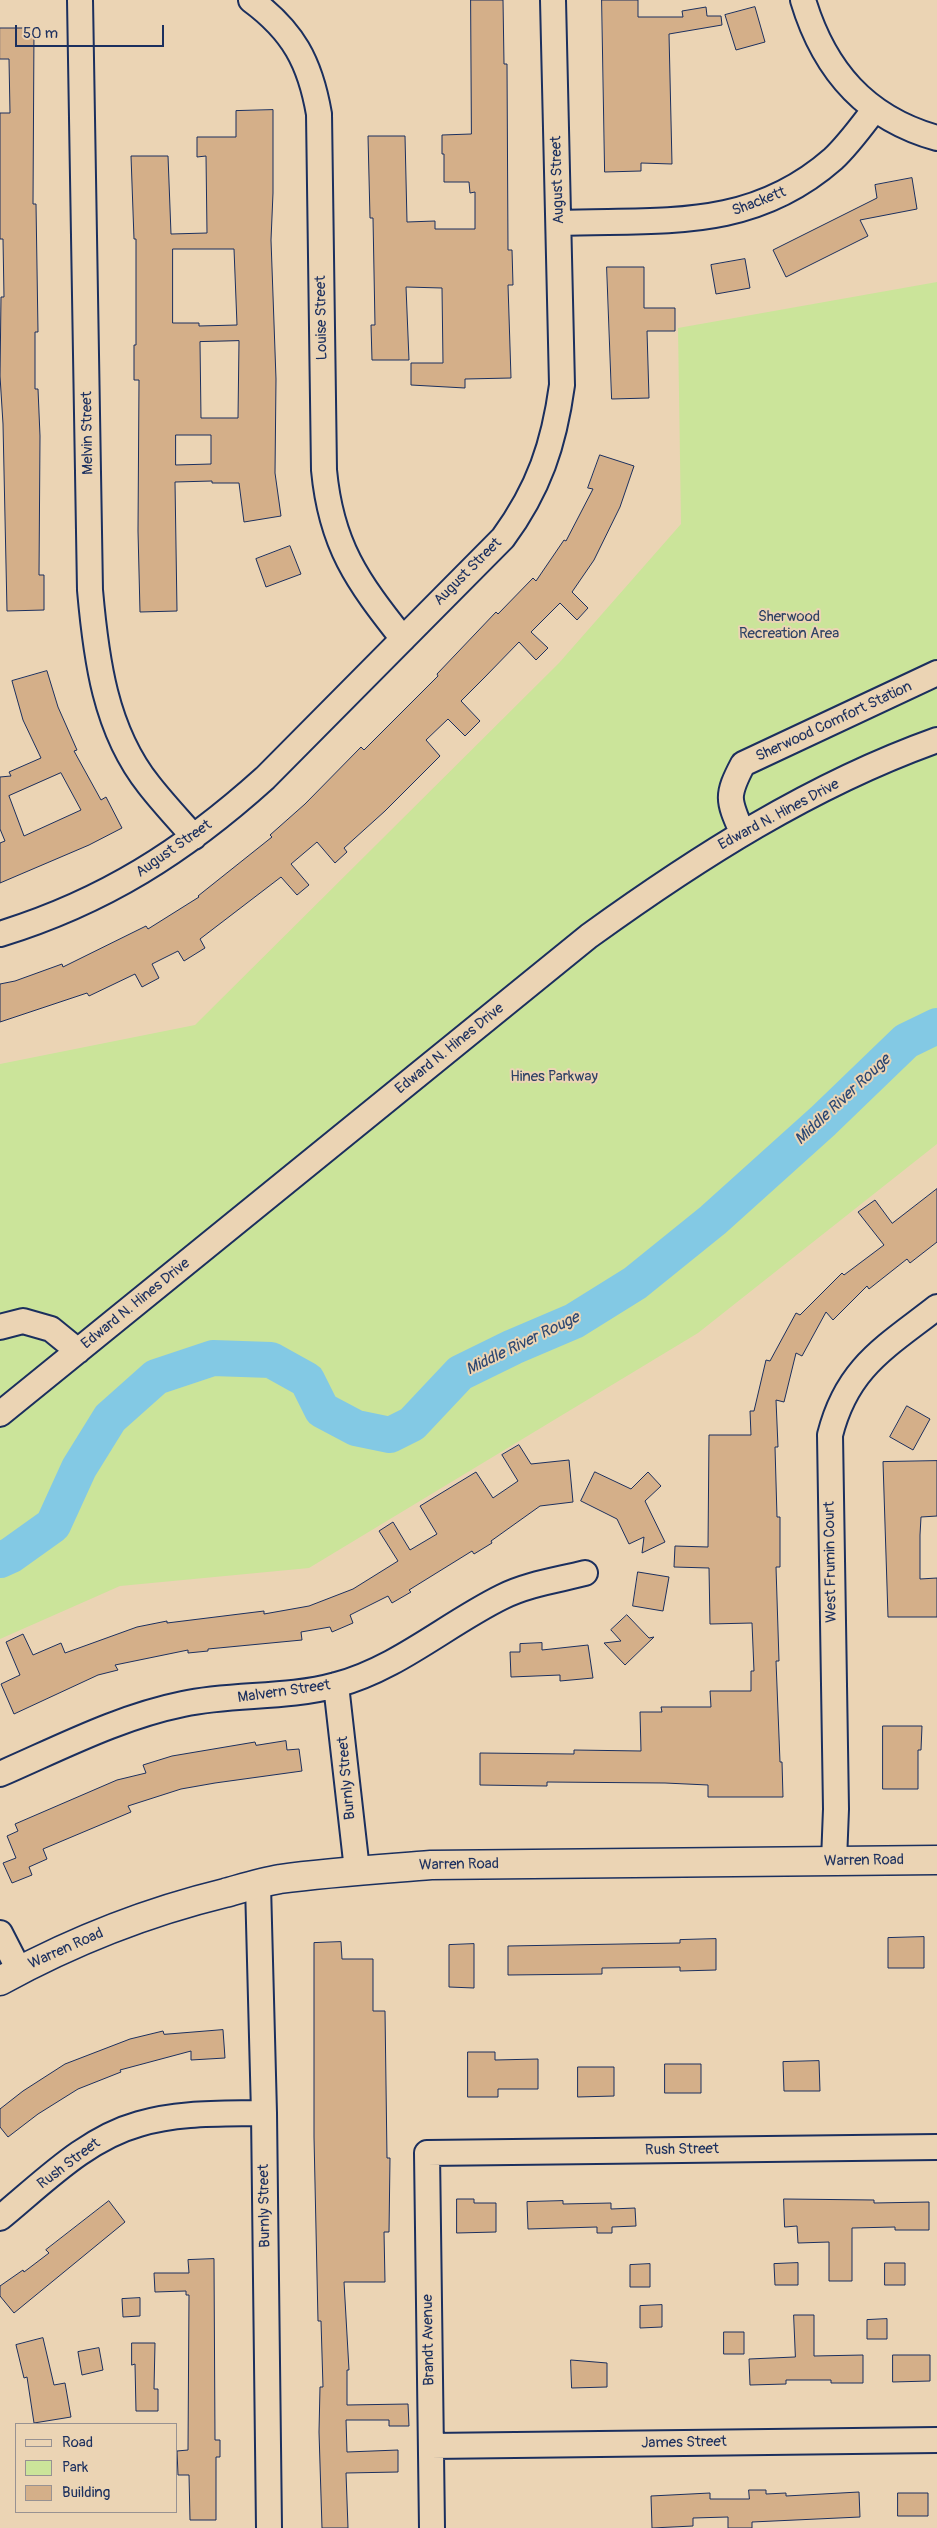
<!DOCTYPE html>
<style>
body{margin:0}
#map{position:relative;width:937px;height:2528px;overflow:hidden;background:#ebd4b4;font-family:Pangolin,sans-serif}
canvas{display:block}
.legend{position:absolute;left:15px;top:2423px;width:162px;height:90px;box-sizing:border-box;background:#ebd4b4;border:1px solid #989292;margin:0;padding:6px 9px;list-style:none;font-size:15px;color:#1b2f5e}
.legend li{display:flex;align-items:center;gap:10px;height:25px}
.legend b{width:25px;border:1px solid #989292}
.scale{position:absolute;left:15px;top:25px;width:149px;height:22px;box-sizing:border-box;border:2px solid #1b2f5e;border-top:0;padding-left:6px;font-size:15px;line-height:18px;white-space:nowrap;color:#1b2f5e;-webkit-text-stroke:4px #ebd4b4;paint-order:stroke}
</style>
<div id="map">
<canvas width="937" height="2528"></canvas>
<ul class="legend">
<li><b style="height:6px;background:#ebd4b4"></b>Road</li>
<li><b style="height:14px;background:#cbe49a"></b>Park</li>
<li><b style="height:14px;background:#d4af89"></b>Building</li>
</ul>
<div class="scale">50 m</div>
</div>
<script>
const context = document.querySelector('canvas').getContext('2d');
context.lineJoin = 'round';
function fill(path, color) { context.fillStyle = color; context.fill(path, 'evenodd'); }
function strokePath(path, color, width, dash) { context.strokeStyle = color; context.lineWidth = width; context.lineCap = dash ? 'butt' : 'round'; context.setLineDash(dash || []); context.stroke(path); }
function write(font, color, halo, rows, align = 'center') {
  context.font = font + ' Pangolin,sans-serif'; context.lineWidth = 4; context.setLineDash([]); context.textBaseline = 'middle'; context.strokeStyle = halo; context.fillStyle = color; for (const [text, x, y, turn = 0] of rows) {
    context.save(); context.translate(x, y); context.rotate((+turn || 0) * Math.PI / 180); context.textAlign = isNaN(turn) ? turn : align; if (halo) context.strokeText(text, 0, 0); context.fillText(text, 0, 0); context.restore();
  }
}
fill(new Path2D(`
 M937 282V1144L698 1333 309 1568 120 1586 0 1639V1064L195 1025 559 663 681 524 678 328Z`), '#cbe49a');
strokePath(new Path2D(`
 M0 1560 11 1555 53 1525 79 1468 110 1418 156 1377 213 1358 271 1360 307 1380 322 1410 356 1428 390 1435 412 1424 460 1373 513 1347 574 1321 635 1283 713 1220 823 1121 906 1041 937 1026`), '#83c9e4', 36);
const building = new Path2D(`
 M471 0H503L504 64H507L508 250H512L513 285H508L511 378 465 379V388L411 385V363H443L442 288 406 287 409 360H372L371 325H375L373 218H370L368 136H405L407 222 435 221V229H475V192L470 193 469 182H444V154H442V135L471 134Z
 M602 0H638V17H683L682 11 706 7 707 16H721L722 25 669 34 672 164 641 163V171L605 172Z
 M755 7 765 42 736 50 725 15Z
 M0 28H34L33 204H36L38 332H35V389H38L40 436 39 575H44V610L7 611 3 424 0 376 1 297H4L3 239H0V113H10L9 59H0Z
 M273 110V193L271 240 276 379 275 473 281 516 244 522 239 483H212V481L175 482 177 611 140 612 138 531 139 380H134V345H136V239H134L131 156H168L171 234 207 233 206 156 197 157V137H236V111ZM173 249H234L237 325 199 326V323H173ZM239 341 238 418H201L200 342ZM176 435H211V464L176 465Z
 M912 178 917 209 860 220 868 236 786 277 773 250 877 198 875 185Z
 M745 259 750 288 716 294 711 265Z
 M607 267H644V308H675V331H647L649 398 612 399Z
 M600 455 634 466 620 507 594 560 572 592 588 608 577 620 560 603 531 632 548 648 536 660 519 642 484 678 461 701 480 721 465 736 448 719 426 740 440 756 385 811 344 848 347 852 335 863 317 842 291 864 309 885 297 895 281 877 200 939 205 948 184 961 178 951 152 964 159 978 142 987 135 974 89 996 87 993 0 1022V984L15 981 62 964 63 967 146 926 148 929 199 897 198 896 272 837 270 835 305 804 361 747 364 750 438 676 437 674 496 612 498 614 533 578 536 581 564 540 566 541 593 489 588 488Z
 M290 546 301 574 266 587 256 559Z
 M47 671 58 707 77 750 74 751 101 800 106 797 122 828 89 845 0 883V843L5 841 0 829V777L11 776 9 772 41 758 23 720 12 681ZM61 773 81 810 24 836 9 796Z
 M937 1189V1242L910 1263 907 1259 869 1289 867 1286 833 1320 826 1312 802 1356 796 1353 784 1402 776 1400 778 1447H775L777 1517H780V1567H776L779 1661H776L780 1762H782L783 1797H708V1785L665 1783 547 1782V1786L480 1785V1753L574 1754V1750L641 1751 640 1712H662L661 1707H711L710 1691H751V1671H754L752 1623 710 1624 709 1568 674 1567 675 1546 708 1547 709 1435H751L750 1411H754L766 1360 770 1361 796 1313 800 1315 842 1273 844 1275 884 1245 858 1212 875 1200 892 1223Z
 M907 1406 930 1419 913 1450 890 1437Z
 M519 1445 531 1464 569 1460 573 1502 540 1506 491 1541 492 1543 474 1554 472 1551 409 1590 411 1592 392 1603 388 1596 350 1615 353 1623 332 1632 330 1627 301 1632 302 1640 208 1649V1651L188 1653V1650L115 1665 118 1670 98 1675 14 1714 1 1684 20 1675 6 1642 23 1634 33 1655 61 1643 65 1653 137 1627 167 1621V1623L264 1611V1614L309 1606 353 1589 398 1561 379 1531 393 1522 410 1550 437 1534 420 1506 476 1472 493 1498 518 1481 502 1455Z
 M937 1461V1516L921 1517 920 1535V1579L937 1578V1617H888L883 1462Z
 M595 1472 631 1489 648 1472 661 1486 645 1501 665 1542 642 1553 644 1537 629 1544 617 1519 581 1501Z
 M638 1572 669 1577 663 1611 633 1606Z
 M627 1615 649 1638 654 1637 625 1665 604 1643 621 1641 611 1630Z
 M542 1643V1650L588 1645 593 1678 560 1681V1675L511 1677 510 1652H520V1644Z
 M883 1726H922L921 1750H918V1789H883Z
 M286 1741 287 1750 299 1749 302 1771 215 1783 181 1789 128 1806 131 1812 43 1849 47 1859 29 1867 32 1875 12 1883 3 1863 16 1858 7 1836 18 1831 15 1824 117 1780 146 1773 143 1765 172 1756 255 1742 256 1745Z
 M924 1937V1968H888V1938Z
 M716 1939V1970L680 1971V1967L602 1968V1974L508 1975V1946L680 1943V1940Z
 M341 1942 342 1959H373V2011H385L387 2158H390L389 2232H384L385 2282H344L349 2370H347V2405L408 2404 409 2426H389V2420H346L347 2452 398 2450V2472L346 2473 348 2528H322L319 2432 320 2387H323L321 2321H318L314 2137V1943Z
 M474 1944V1988L449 1987V1945Z
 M223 2030 225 2058 191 2060V2051L120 2070 121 2072 78 2089 38 2114 8 2137 0 2127V2109L23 2091 65 2064 130 2039 163 2031 164 2034Z
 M468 2052H495V2060L538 2059V2089H498V2097H468Z
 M819 2061 820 2091H784L783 2062Z
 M665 2064H701V2093H665Z
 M578 2067H614V2096L578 2097Z
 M457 2199H474V2203H496V2232L457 2233Z
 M784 2199 874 2200V2203L929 2202V2230H895V2227L852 2228V2281H829V2242L798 2243 797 2226 785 2227Z
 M109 2201 125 2222 14 2313 0 2296V2286L23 2270 24 2272 49 2253 46 2250Z
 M563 2201V2204L611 2203V2209L635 2208 636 2226 612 2227V2233H597V2227L528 2229 527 2202Z
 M214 2259 215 2440H220V2457H216V2520H190L189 2475H178L177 2451 188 2450 189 2295H186V2291L155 2292 154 2273H189L188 2260Z
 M798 2263V2285H775L774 2264Z
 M885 2263H905V2285H885Z
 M650 2264V2287H630V2265Z
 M140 2298V2316L123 2317 122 2299Z
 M662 2305V2327L640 2328V2306Z
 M794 2315H814V2356L863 2355V2383H831V2380H786V2384L750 2385 749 2359 795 2357Z
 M887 2319V2339H867V2320Z
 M724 2332H744V2354H724Z
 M43 2338 54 2385 65 2383 71 2417 34 2423 27 2377 24 2378 16 2345Z
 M132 2343H155L154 2389H158V2411H136L135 2364 132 2365Z
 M99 2348 103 2370 82 2375 78 2352Z
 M893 2355H930V2381L893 2382Z
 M571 2360 607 2363V2387L572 2388Z
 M749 2490H766V2494L786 2493V2496L859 2492 860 2517 752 2522V2528H728V2517L693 2518V2526L652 2528 651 2496 710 2493V2499H749Z
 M898 2493H928V2516H898Z`);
fill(building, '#d4af89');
strokePath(building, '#1b2f5e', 1);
const minor = new Path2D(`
 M80 0 90 590C96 658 105 730 149 785 163 803 179 820 194 837
 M251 0C293 31 310 62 319 114L324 470C331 545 357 581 403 639
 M803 0C824 70 865 118 937 138
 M559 223C661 219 750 232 833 159 848 145 861 127 874 110
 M742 832C728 800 726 796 743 764L937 673
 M0 934C104 902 184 851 265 778L503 538C539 489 554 444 562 385L553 0
 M0 1327 23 1321 51 1329 78 1351
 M0 1414 589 936C697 858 811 785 937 740
 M336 1685 357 1870
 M0 1774C60 1748 119 1717 183 1704 233 1693 286 1699 336 1685 397 1669 447 1624 502 1597 528 1584 558 1580 585 1573
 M834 1861 836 1809 830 1435C847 1367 886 1347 937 1307
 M258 1885 264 2113 269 2528
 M0 1933 19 1970
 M0 2218C43 2183 85 2139 139 2124 179 2112 222 2114 264 2113
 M431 2446 937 2440
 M432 2528 427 2153 937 2147`);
const major = new Path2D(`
 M0 1981C71 1942 147 1912 225 1893 243 1888 262 1882 280 1879 330 1872 381 1869 431 1865L937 1860`);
strokePath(minor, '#1b2f5e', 28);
strokePath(major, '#1b2f5e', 31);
strokePath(minor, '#ebd4b4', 24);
strokePath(major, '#ebd4b4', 28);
write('15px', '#1b2f5e', '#ebd4b4', [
 ["August Street",558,180,-92],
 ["Shackett",759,202,-21],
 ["Louise Street",322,318,-91],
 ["Melvin Street",88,433,-91],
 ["August Street",468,572,-45],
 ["Sherwood Comfort Station",834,722,-25],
 ["Edward N. Hines Drive",779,815,-28],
 ["August Street",174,849,-35],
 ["Edward N. Hines Drive",450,1049,-39],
 ["Edward N. Hines Drive",136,1304,-39],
 ["West Frumin Court",831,1562,-91],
 ["Malvern Street",284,1692,-8],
 ["Burnly Street",347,1778,-95],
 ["Warren Road",864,1861,-1],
 ["Warren Road",459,1865,-1],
 ["Warren Road",66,1949,-24],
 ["Rush Street",682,2150,-1],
 ["Rush Street",69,2164,-37],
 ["Burnly Street",265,2206,-91],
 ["Brandt Avenue",429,2340,-91],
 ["James Street",684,2443,-1]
]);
write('15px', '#2d4164', '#ebd4b4', [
 ["Sherwood",789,617],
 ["Recreation Area",789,634],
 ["Hines Parkway",554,1077]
]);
write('italic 16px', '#2b4672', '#ebd4b4', [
 ["Middle River Rouge",843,1100,-43],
 ["Middle River Rouge",523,1344,-26]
]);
</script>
